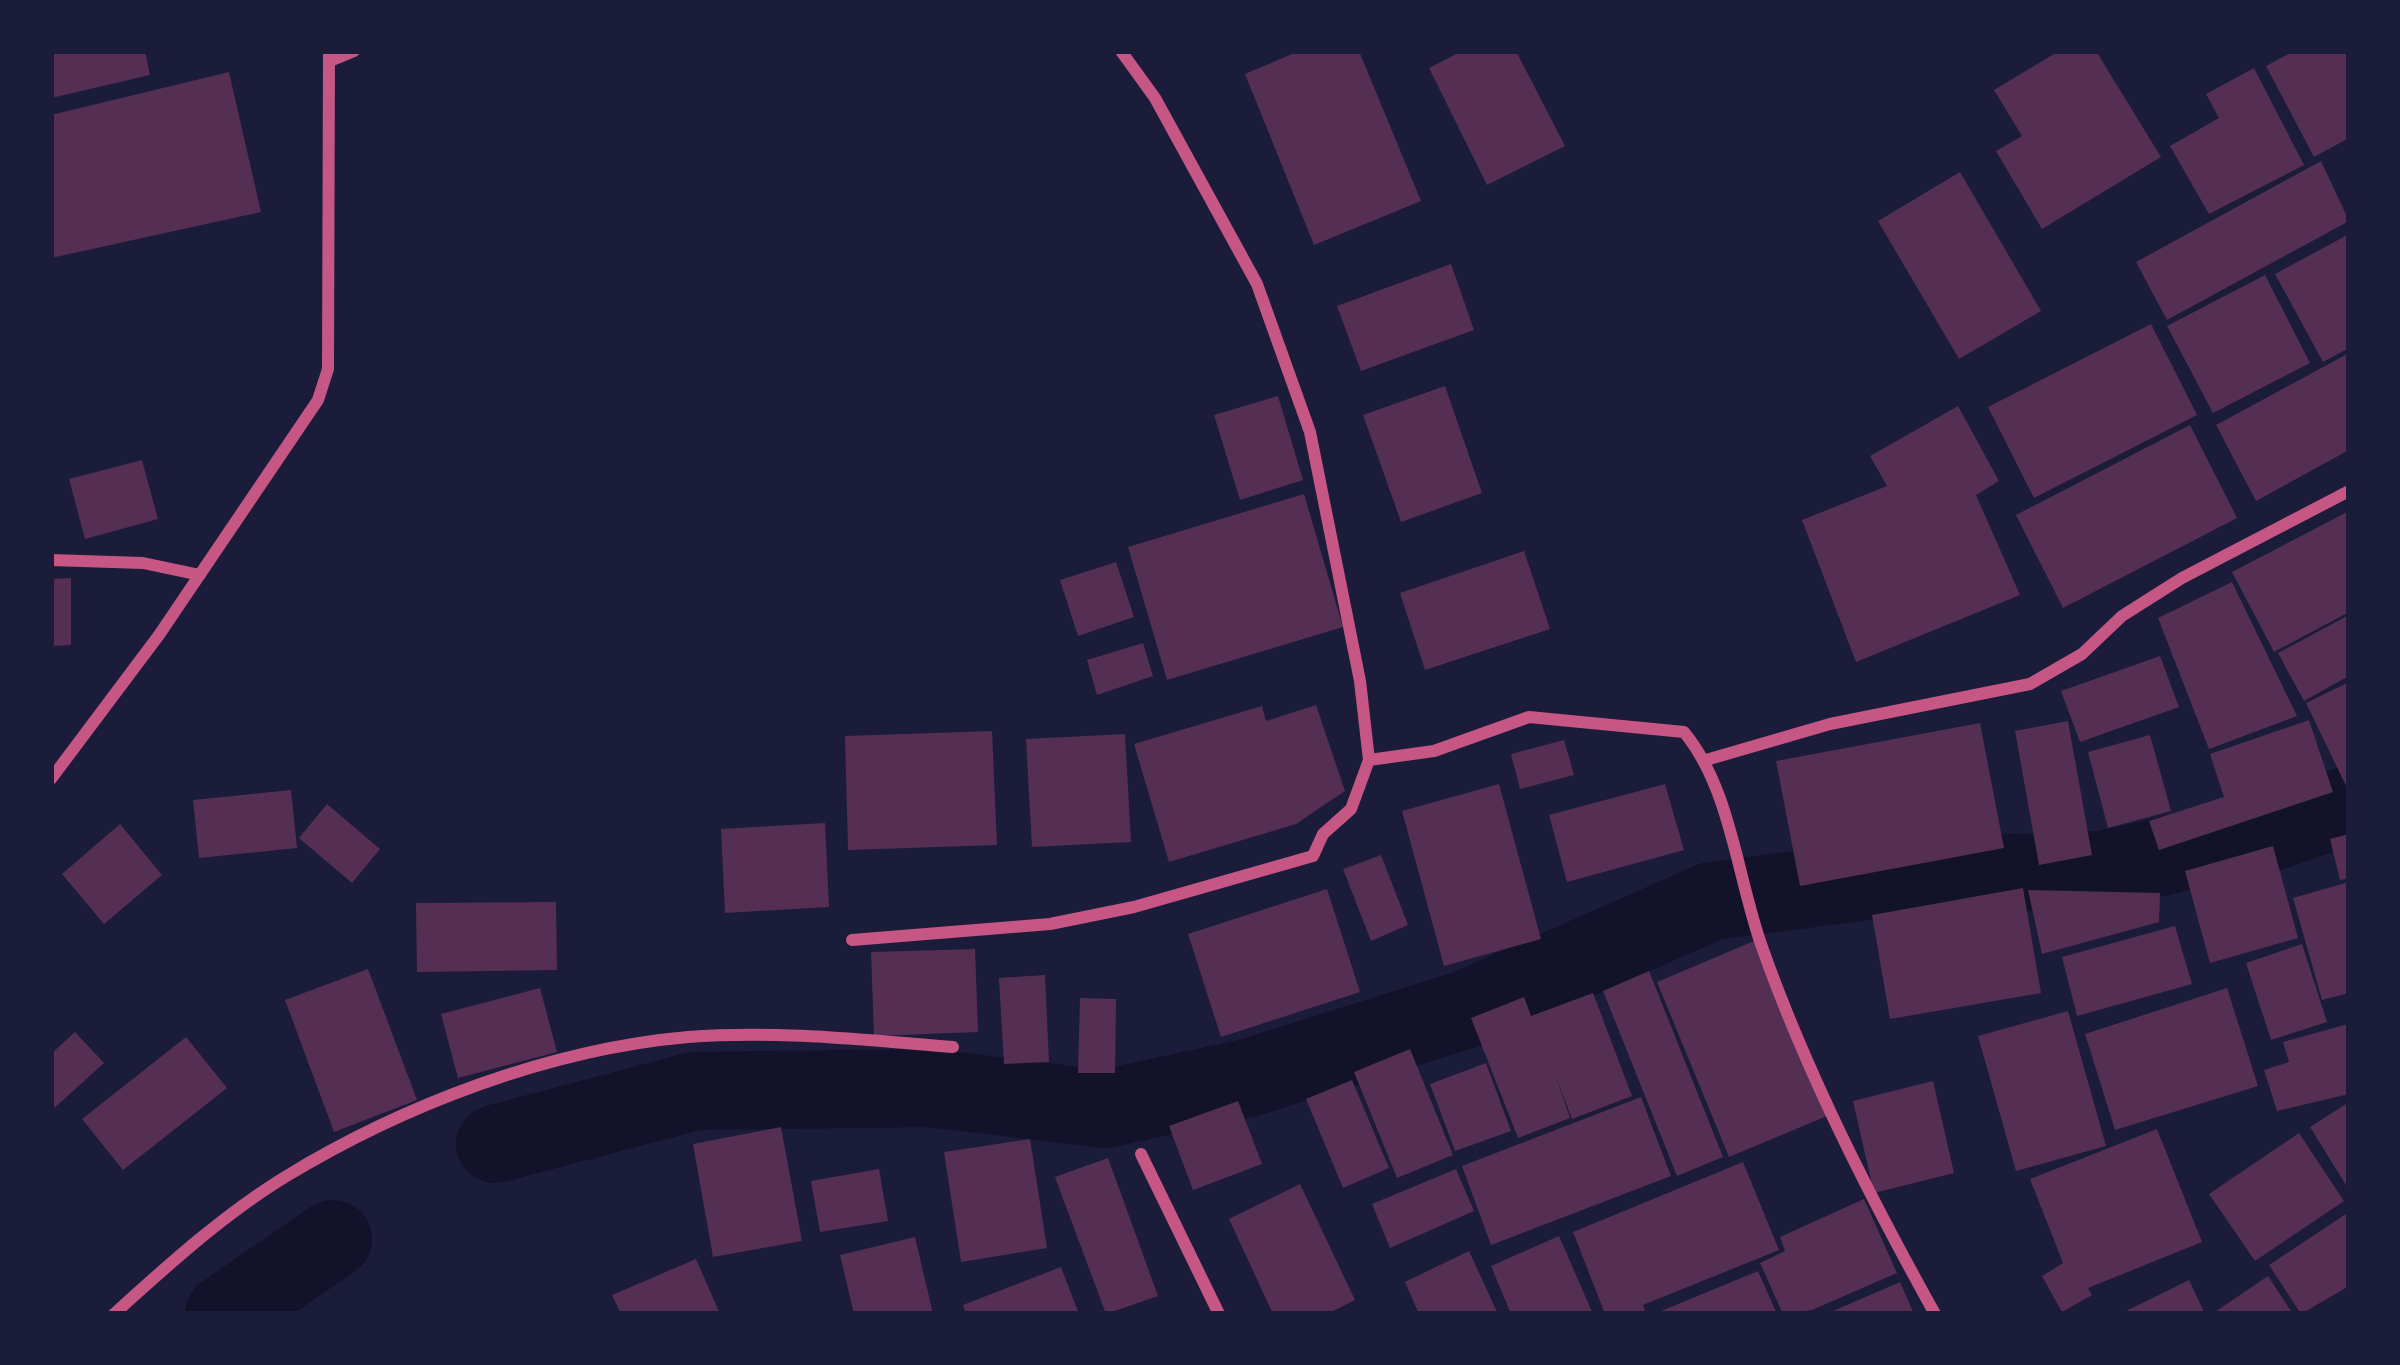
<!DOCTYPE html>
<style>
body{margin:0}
#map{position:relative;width:2400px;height:1365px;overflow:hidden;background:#1b1b3a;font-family:"Golos Text",sans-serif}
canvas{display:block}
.frame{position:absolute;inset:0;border:54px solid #1b1b3a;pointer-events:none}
</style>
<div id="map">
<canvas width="2400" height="1365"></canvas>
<div class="frame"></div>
</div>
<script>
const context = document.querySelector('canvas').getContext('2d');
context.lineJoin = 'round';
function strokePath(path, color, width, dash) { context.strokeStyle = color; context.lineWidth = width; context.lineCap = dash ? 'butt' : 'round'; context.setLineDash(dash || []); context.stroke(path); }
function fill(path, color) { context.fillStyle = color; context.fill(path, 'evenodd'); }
strokePath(new Path2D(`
 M495 1144 695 1091 930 1088 1104 1109 1248 1078 1467 1009 1712 901 1897 877 2102 870 2272 832 2349 805
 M224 1314 333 1239`), '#12122b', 78);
fill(new Path2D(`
 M51 51H145L150 75 51 98Z
 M1299 51H1359L1421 201 1314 245 1245 74Z
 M1462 51H1516L1565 146 1487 185 1429 68Z
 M2059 51H2096L2161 157 2042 229 1996 151 2022 136 1994 90Z
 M2294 51H2349V138L2314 157 2266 66Z
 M2254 68 2304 165 2209 214 2170 146 2219 118 2206 94Z
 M229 72 261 212 51 258V115Z
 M2321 161 2349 221 2167 320 2136 262Z
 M1960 172 2041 311 1959 359 1878 221Z
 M2349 234V348L2323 362 2275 274Z
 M1451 264 1474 330 1361 371 1337 306Z
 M2265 275 2310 363 2213 413 2167 326Z
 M2151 324 2197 415 2034 498 1988 407Z
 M2349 353V450L2256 501 2216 425Z
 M1445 386 1482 493 1401 522 1363 415Z
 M1278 396 1303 480 1240 500 1214 415Z
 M1958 406 1999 481 1976 495 2020 595 1856 662 1802 520 1887 486 1870 456Z
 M2190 425 2237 518 2063 608 2016 515Z
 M142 460 158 519 85 539 69 479Z
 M1304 494 1343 627 1167 680 1128 547Z
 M2349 511V612L2274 652 2232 572Z
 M1524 551 1550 629 1425 670 1400 593Z
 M1116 562 1134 617 1078 636 1060 580Z
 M71 578V645L51 646V579Z
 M2232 582 2297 716 2209 749 2158 618Z
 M2349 615V676L2304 701 2278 653Z
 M1143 643 1153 676 1097 695 1087 660Z
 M2160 656 2179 707 2080 742 2061 691Z
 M2349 682V792L2306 703Z
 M1316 705 1345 791 1296 824 1169 862 1134 744 1262 706 1266 721Z
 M2309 720 2333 792 2159 850 2149 821 2224 797 2210 754Z
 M2068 721 2092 855 2039 865 2015 731Z
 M1980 723 2004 848 1800 886 1776 761Z
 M992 731 997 845 848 850 845 736Z
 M1125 734 1131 842 1032 847 1026 739Z
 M2150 735 2171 811 2108 828 2088 752Z
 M1564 740 1574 775 1520 789 1511 754Z
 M1499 784 1541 939 1444 966 1402 811Z
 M1665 784 1684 850 1567 882 1549 815Z
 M291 790 297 848 199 858 193 800Z
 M327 804 380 849 352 883 299 838Z
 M825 823 829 907 725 913 721 829Z
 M120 824 162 875 104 924 62 874Z
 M2349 834V878L2340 880 2330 839Z
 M2273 846 2298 938 2210 963 2185 871Z
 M1381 855 1408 925 1371 941 1343 869Z
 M2349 882V993L2322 1000 2293 898Z
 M2023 888 2041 993 1890 1019 1872 915Z
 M1327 889 1360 992 1221 1037 1188 934Z
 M2028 890 2160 893 2159 922 2042 954Z
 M556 902 557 970 417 972 416 903Z
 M2175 926 2192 984 2077 1016 2062 957Z
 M1754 941 1827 1116 1729 1157 1657 982Z
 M2302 944 2327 1022 2271 1040 2246 963Z
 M975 949 978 1032 874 1036 871 952Z
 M368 969 417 1100 334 1132 285 1000Z
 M1649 971 1723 1157 1677 1176 1603 991Z
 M1045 975 1049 1062 1004 1064 999 978Z
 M540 988 557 1052 458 1078 441 1014Z
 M2227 988 2258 1086 2115 1130 2085 1034Z
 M1593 993 1632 1096 1572 1119 1556 1077 1570 1118 1518 1138 1471 1018 1524 997 1531 1016Z
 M1080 998 1116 999 1115 1073H1078Z
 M2068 1011 2106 1146 2016 1171 1978 1036Z
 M2348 1024 2349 1094 2277 1111 2264 1070 2289 1062 2283 1042Z
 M75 1032 104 1063 51 1111V1054Z
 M186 1037 227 1088 123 1170 82 1119Z
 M1410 1049 1453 1155 1397 1178 1354 1072Z
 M1486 1063 1511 1131 1455 1151 1430 1084Z
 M1352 1080 1389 1168 1343 1188 1306 1099Z
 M1933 1081 1954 1173 1874 1193 1853 1101Z
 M1641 1097 1671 1176 1491 1245 1462 1166Z
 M1238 1101 1262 1164 1193 1190 1169 1126Z
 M2349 1102V1190L2310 1127Z
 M781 1127 802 1241 713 1257 693 1144Z
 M2157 1129 2202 1242 2088 1288 2092 1295 2062 1312 2042 1276 2063 1263 2030 1179Z
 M2299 1133 2344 1201 2255 1261 2209 1194Z
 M1030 1139 1047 1248 961 1262 944 1152Z
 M1108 1158 1158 1296 1106 1314 1055 1177Z
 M1743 1162 1779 1250 1643 1305 1646 1314H1605L1573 1232Z
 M879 1169 888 1221 820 1232 811 1181Z
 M1456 1169 1474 1211 1390 1248 1372 1204Z
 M1300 1184 1355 1300 1327 1314H1273L1229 1219Z
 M1864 1199 1897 1273 1812 1310 1783 1314 1760 1263 1785 1251 1780 1237Z
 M2349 1212V1286L2301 1314 2269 1265Z
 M1559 1236 1593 1314H1511L1491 1266Z
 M915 1237 933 1314H854L840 1255Z
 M1469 1251 1498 1314H1419L1405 1282Z
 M696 1259 720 1314H621L612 1295Z
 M1061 1267 1079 1314H966L963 1305Z
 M1758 1271 1777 1314H1654Z
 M2268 1276 2293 1314H2212Z
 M2189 1280 2205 1314H2120Z
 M1900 1282 1914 1314H1826Z`), '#542f53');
strokePath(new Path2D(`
 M330 61 354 51
 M51 560 143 563 200 575
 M1369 760 1434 751 1529 717 1684 732C1731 789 1737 877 1762 947 1807 1074 1870 1197 1935 1314
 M1706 760 1830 724 2030 684 2082 654 2122 616 2182 578 2349 491
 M51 779 159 635 318 400 328 369 329 51
 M852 940 1050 924 1134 907 1313 856 1323 834 1351 809 1369 760 1360 681 1310 432 1257 284 1155 98 1121 51
 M1141 1154 1219 1314
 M114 1314C167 1266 223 1215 285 1177 403 1105 550 1049 688 1037 777 1030 865 1040 953 1047`), '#c65784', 12);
</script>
